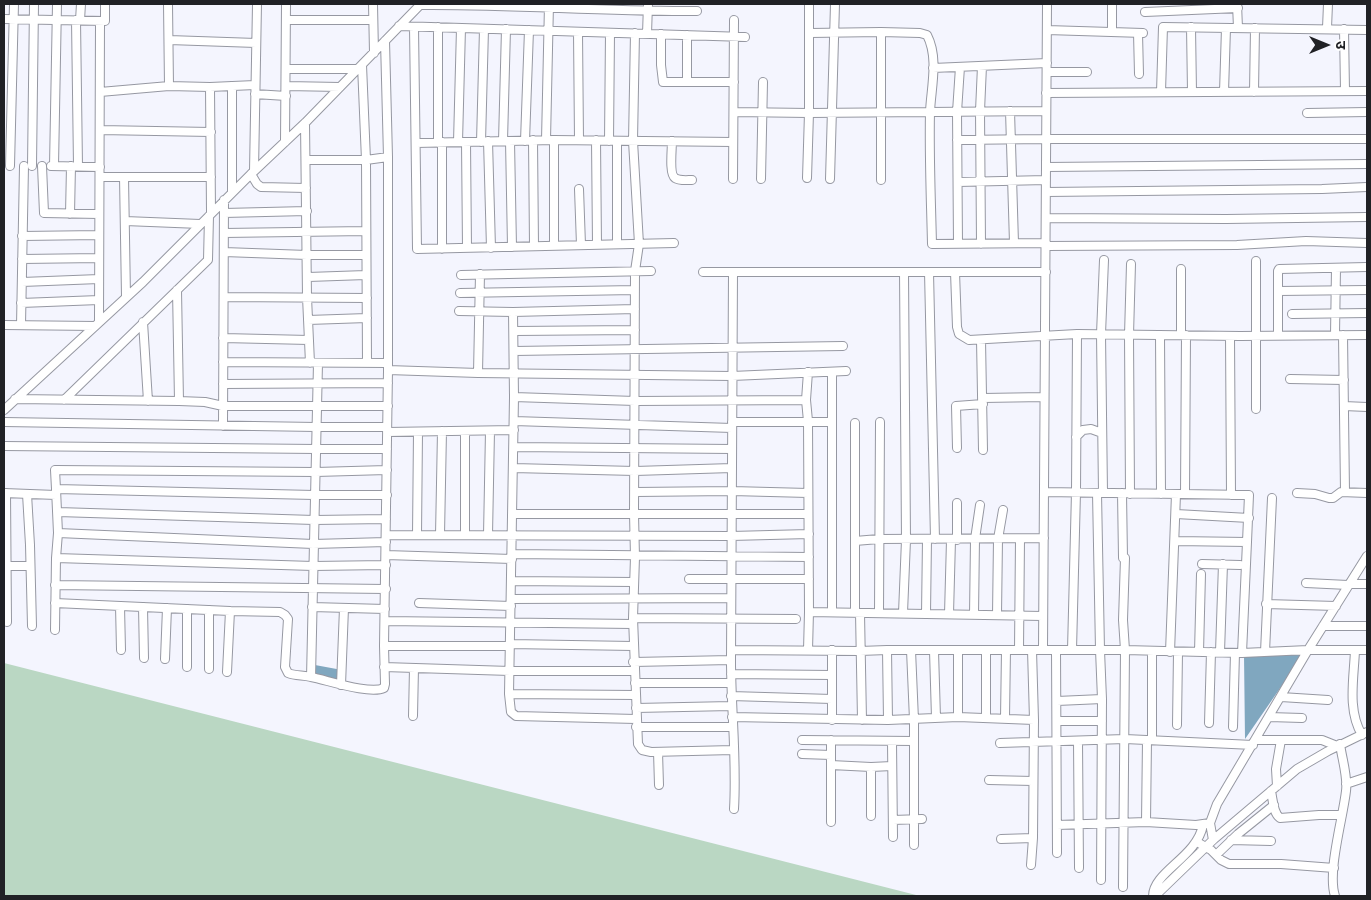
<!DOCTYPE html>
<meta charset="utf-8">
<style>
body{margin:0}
#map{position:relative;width:1371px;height:900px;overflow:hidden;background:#f4f5fe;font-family:"Roboto Serif","Noto Sans Devanagari",serif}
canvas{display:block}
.frame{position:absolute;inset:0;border:5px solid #202125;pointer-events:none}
.north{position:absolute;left:1301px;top:20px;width:50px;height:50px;-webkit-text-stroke:4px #fff;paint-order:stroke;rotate:90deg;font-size:14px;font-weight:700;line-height:20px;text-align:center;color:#202125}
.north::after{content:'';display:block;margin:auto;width:18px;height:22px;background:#202125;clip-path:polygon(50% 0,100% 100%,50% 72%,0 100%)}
</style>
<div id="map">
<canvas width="1371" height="900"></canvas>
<div class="frame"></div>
<div class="north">उ</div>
</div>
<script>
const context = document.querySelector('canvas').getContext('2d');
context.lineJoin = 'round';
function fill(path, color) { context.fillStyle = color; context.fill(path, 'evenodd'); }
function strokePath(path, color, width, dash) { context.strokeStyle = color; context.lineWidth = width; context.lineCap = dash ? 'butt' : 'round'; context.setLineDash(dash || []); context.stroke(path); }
fill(new Path2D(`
 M4 663 920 896H4Z`), '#bad7c3');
fill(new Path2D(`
 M1244 655H1303L1245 739Z
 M315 665 342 670 338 686 312 678Z`), '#80a7bf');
const minor = new Path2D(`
 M168 4 169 86
 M373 4 374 53
 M1237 4 1238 28
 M420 5C513 4 605 12 697 11
 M1145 12 1238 8
 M4 19 105 21V4
 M76 20 78 166
 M80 20 81 4
 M286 20H373
 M399 26 745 37
 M414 27 417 249 674 243
 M1191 27 1192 92
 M1327 28 1328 4
 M1344 29 1345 91
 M1047 30 1143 33
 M578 32 579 140
 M881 32V180
 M1112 32V4
 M635 33 633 141 639 244 635 271 634 514 635 557 633 618 638 744 642 750 651 752 733 750
 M810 33 881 32 920 33 927 35C939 58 931 88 930 112 929 156 931 200 932 244L1046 243
 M1138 33 1139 74
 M647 34 648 4
 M661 34V65L663 82H734
 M687 35V82
 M169 40 256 43
 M362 65 366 160 367 363
 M933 68 1047 63
 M286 69H357
 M1047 72H1087
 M232 86V192
 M286 86 340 87
 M210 87 211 213
 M100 92 169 86 210 87 255 85
 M1161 92 1163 27 1367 30
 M1224 92 1226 28
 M1254 92 1255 28
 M1046 93 1367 91
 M255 94 286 96
 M1010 111 1014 243
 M734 112 809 113 1046 111
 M1307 113 1367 112
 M305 123 307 297 310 363
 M100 130 211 132
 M533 140 534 246
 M546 140 549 4
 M554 140V246
 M596 140 597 245
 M957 140 1046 139H1367
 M488 141 491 248
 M503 141 506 29
 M510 141 512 247
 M525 141 529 30
 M609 141 610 33
 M617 141V244
 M672 141C672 149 669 174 675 178 679 181 687 180 692 180
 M285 142 286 4
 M442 142V249
 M458 142 461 28
 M466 142 467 248
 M481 142 484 29
 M416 143 554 140 733 142
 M438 143V27
 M306 160H366L388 157
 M10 166 14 4
 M32 166 34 4
 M42 166 44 213 99 214
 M51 166 100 167
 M54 166 57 4
 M1046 167 1367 164
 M254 171 257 4
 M251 174 257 184 261 187 306 188
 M100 177H211
 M124 177 126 297
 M807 178 809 113V4
 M733 179 734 20
 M761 179 763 82
 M830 179 835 4
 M958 182 1046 180
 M579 189 581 245
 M1046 192 1322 189 1367 187
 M224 213 307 211
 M70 214 71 166
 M1046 218 1226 219 1367 217
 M125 221 200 224
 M224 233 366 231
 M22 236 99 235
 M958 244 957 112 960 67
 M981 244 980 111 982 66
 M1046 246 1237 245 1306 241 1367 243
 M224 252 307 255H366
 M22 259 99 258
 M1181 269V335
 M703 272H1046
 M733 272 731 660C731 710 737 759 734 809
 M929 272 935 539
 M955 272 957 327 959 334 969 340 1077 334 1240 336 1367 335
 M461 275 651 271
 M308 277 366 275
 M22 282 99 279
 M1278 291 1367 290
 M460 293 635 290
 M224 297 367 298
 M21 303 99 300
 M459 311 513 312 635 309
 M513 312 514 397 509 694 511 712 516 716 636 719
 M1292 314 1367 313
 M308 320 367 318
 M99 322 100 21
 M143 322 148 401
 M4 325 95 326
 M21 325 24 166
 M514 331 635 330
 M1160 335 1161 494
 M1278 335V271L1279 269 1367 267
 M1335 335 1336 268
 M1343 335 1345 492
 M1230 336 1231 495
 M223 338 309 340
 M981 340 983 450
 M514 351 843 346
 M223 362 388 363
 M388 370 478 373 732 376 846 371
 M478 373 480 274
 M1290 379 1344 380
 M223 384 388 383
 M514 397 635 401 806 400
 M983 398 1044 397
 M15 399 179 401 177 290
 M64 400 208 260 209 216
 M179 401 205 402 223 406H388
 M1344 406 1367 407
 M1256 409V261
 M4 410 143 282 251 174 305 123 421 4
 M514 421 732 428
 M4 422 316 427H387
 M732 422H831
 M223 426 224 200
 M387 432 514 430
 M1076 437 1083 430 1091 429 1102 433
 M4 446 317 449H387
 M514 447 732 449
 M957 448 956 406 983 404
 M513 468 635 471 732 468
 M56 489 55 470 316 472 387 470
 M635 492 732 491 808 493
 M1044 492 1249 495 1247 542
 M4 493 56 495
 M6 493 7 622
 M1097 493 1100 650 1102 699 1101 880
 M1103 493 1101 334 1104 260
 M1122 493 1123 558
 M1297 493 1315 494 1329 498H1333L1341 492 1367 493
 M27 494 30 545 32 626
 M1130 494 1129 335 1131 264
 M1185 494 1186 335
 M58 512 314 520 386 519
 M512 514H808
 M1176 514 1249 518
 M58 533 313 544 386 542
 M386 535 731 536 809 534
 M417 535 418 432
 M440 535 442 431
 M465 535V431
 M488 535 490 431
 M957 540V503
 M855 541 879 539 1044 538
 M1175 541 1247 542 1242 653
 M512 554 809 557
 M386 555 512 559
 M56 558 313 566 386 565
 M1202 564 1240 565
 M4 566H30
 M689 579H809
 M511 581 634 582
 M1306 583 1348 585
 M1350 584H1367
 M55 585 386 589
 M511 599 731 598
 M55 603 230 611 280 612 285 615 288 619 285 667 288 673C295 676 303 675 311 677 327 680 370 695 384 688L385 684 384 646 388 370V157L385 41
 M419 603 511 606
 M1266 604 1336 606
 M120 606 121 650
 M143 607 144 658
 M312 607 385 609
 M187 609V667
 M809 612 1043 616
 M832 612V372
 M855 613V423
 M860 613 862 720
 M879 613 880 422
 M903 613 906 540 904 272
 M926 614 927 539
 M949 614 951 540
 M974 615 975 539 980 505
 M997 615 998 539 1003 510
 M633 618 796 619
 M385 621 633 624
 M1323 626H1367
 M55 630 56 558 58 533 56 489 314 495H387
 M510 644 633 646
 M384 646H510
 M731 650 860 651 887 650H1125L1242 653 1308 650H1367
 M808 650 809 612 808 421 806 400 808 372
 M832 650V720
 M887 650 888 720
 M911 650 914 720V845
 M958 650V717
 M1019 650 1020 539
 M1043 650 1047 4
 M1056 650 1057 853
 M1072 650 1076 492 1077 334
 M1355 650C1354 678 1347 710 1362 735
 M934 651 936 718
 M986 651V718
 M1170 652 1176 494
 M1199 652 1201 574
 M1220 652 1223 564
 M1265 652 1272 498
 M165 659 167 608
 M633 662 731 660
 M384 667 510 671H634
 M209 669V610
 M227 672 230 611
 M731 674 832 675
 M311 677 318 363
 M635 683H731
 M341 685 344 608
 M509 694 636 695
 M731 696 832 699
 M1281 697 1328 700
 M1057 701 1102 699
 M636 708 731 706
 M413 716 414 668
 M732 717 888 720 958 717 1034 720
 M1269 717 1302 718
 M1005 718 1006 650
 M1057 721H1102
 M1209 723 1211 652
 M1177 725 1178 652
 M636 727H732
 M1233 727 1235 653
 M802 740 914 741
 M831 740V822
 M1152 740V652
 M1255 740H1322L1337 746
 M1078 741 1079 868
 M892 742 893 837
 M1000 743 1125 739 1253 745
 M658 752 659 785
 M802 754 831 755
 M831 765 871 767 892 766
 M989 780 1033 781
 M1346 784 1367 777
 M1277 786 1276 769 1281 740
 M1271 791C1273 800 1273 813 1280 818L1319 815H1342
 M871 816V767
 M893 820 922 819
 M1146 822 1147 740
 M1057 825 1146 822 1196 825 1210 823
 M1001 839 1033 838
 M1213 840 1210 823 1217 804 1308 650 1367 556
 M1231 840 1271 841
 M1197 842 1211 850 1221 860 1229 864H1281L1334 868
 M1216 855 1238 834 1274 805
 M1031 865 1033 838 1034 720 1032 650
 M1123 887 1125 650 1123 620 1125 558
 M1153 896C1153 872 1197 857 1203 825
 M1155 896 1213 840 1297 769 1328 751 1367 732
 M1335 896C1327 872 1343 818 1346 791 1348 777 1342 759 1340 744`);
strokePath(minor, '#9698a2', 10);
strokePath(minor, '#fff', 8);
</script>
